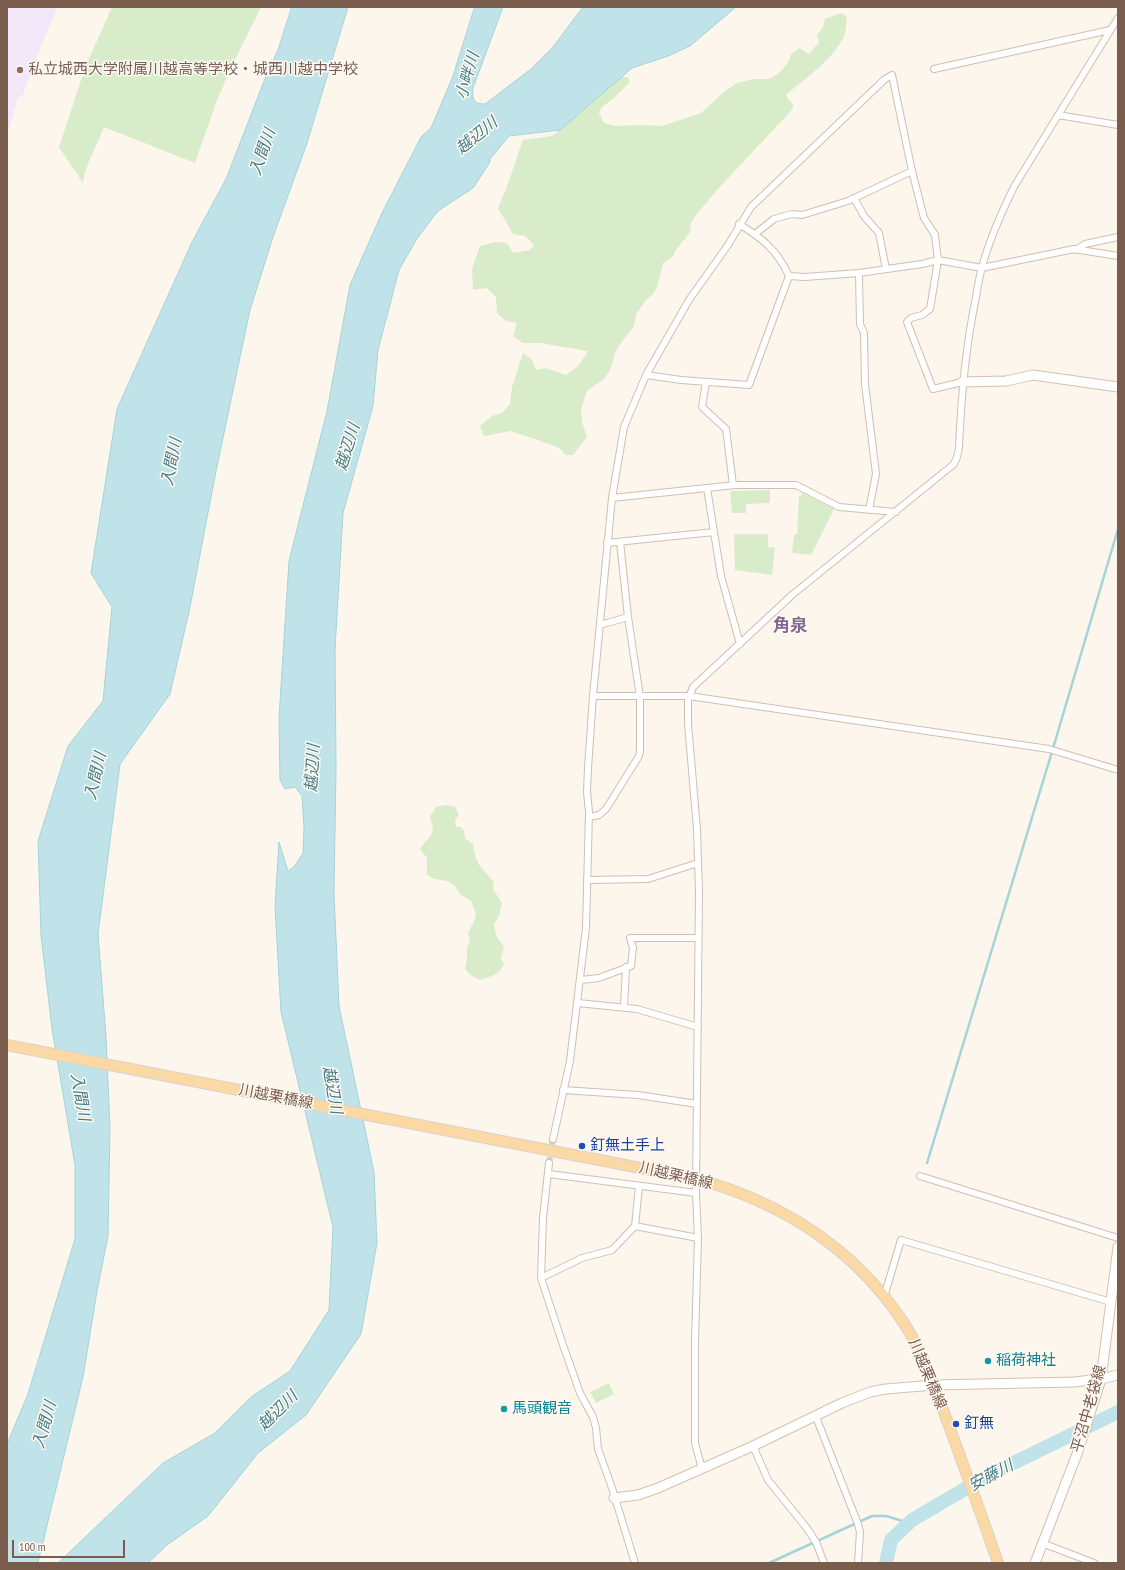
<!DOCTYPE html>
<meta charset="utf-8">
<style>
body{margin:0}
#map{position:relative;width:1125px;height:1570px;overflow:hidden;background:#fdf6ec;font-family:"PT Sans Narrow",sans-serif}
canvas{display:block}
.frame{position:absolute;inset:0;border:8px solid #7a5c4d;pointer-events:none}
.scale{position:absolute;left:12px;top:1540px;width:113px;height:18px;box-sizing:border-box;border:2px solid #7a5c4d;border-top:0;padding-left:5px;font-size:12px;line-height:14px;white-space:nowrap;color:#7a5c4d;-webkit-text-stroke:3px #fffaf3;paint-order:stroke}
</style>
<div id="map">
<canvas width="1125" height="1570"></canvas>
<div class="frame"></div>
<div class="scale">100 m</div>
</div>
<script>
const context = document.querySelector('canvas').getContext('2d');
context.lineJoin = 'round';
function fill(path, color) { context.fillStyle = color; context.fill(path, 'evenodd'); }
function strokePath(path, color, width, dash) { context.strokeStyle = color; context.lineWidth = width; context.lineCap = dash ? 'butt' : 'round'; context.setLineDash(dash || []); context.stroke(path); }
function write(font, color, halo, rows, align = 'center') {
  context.font = font + ' "PT Sans Narrow","Noto Sans JP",sans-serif'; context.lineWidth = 3; context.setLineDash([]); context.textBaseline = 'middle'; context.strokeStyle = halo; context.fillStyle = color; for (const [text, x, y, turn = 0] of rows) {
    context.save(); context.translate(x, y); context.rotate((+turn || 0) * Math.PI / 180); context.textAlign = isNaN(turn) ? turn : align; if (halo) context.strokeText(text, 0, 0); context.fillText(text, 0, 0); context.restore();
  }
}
fill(new Path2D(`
 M7 7H58L42 44 22 97H18L7 136Z`), '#f3e8fa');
fill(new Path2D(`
 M112 7H261L231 68 217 100 195 163 104 127 85 171 83 183 59 147 85 68Z
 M841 13 847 17C846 24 846 30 844 36 835 57 804 81 786 94L788 99 794 105 790 112 716 191 696 215 691 223 690 232 676 250 672 258 663 263 658 284 654 293 645 301 637 313 633 328 620 344 615 353 610 370 605 378 587 391 581 409 582 422 587 437 573 455H566L558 447 511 431 484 436 480 426 492 416 502 413 510 404 512 387 523 353 532 360 536 370 546 368 566 375 579 365 588 351 540 343H523L513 336 517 323 506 321 497 313 496 297 487 288 473 290 472 269 480 246 496 242 507 243 513 253 530 250 534 245 525 236 513 234 498 208 506 189 523 140 552 136 579 114 616 74 629 78V83L614 98 602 107 599 113 604 123 616 126 639 125 663 126 701 113 725 91 737 83 754 79H769L779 73 787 64 792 53 800 48 808 54 819 43 817 35 823 27 825 19Z
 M770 490V503L746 504V513H732L730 491Z
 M802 493 834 509 811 555 792 553 794 535 797 534 799 496 801 497Z
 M734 534H768V547L775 548 772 575 735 570Z
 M446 805 455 807 459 815 455 820 456 827H461L464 831 465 838 473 844C476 867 481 866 494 882L493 889 502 903 499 916 494 924C495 933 497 939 504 946L501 958 504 964C500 974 490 977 480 980L469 974 465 969 467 959V949L470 939 468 933 475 919 476 914 471 901 460 894 454 885 448 881 434 879 427 875V858L420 849C424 842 432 837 433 829 433 825 430 820 430 816L436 807Z
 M609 1383 614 1394 596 1403 590 1392Z`), '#d8ecc9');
const water = new Path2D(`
 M292 7H348L307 143 273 237 250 310 216 471 189 612 170 694 120 764 98 934 106 1036 110 1128 108 1236 97 1291 83 1377 38 1563H7V1444L28 1394 75 1239V1165L52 1029 41 935 38 841 68 746 103 701 112 607 91 573 117 409 192 242 226 179 266 76 278 50Z
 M475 7H503L473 88C472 99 473 104 485 104L531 69 553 47 583 7H736L690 46 668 56 632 68 560 130 509 136 490 159V162L473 188 438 211 418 237 399 270 378 350 373 406 343 513 335 649 336 767 334 894 339 1006 374 1172 377 1243 361 1334 306 1415 258 1453 208 1516 167 1545 148 1563H58L163 1463 215 1433 251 1397 290 1371 329 1310 333 1227 281 1012 275 906 279 842 288 871 294 867 303 853 304 827 302 796 295 787 285 789 280 780 279 718 289 561 327 411 350 285 382 213 421 137 431 128 453 76Z`);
fill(water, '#bfe3e8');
strokePath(water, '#a5d3da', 1);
strokePath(new Path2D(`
 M927 1163 1051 755 1118 529
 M769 1563 872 1516H886L909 1523`), '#a5d3da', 2.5);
strokePath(new Path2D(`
 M886 1563 891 1540 912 1520 989 1475 1118 1412`), '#bfe3e8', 14);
strokePath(new Path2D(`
 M549 1163 553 1139`), '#dcd0c4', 6, [6, 3]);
const street = new Path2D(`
 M934 69 1110 30
 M1058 115 1118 125
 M854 198 864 216 879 233 886 269
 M739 224C762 238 778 251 789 276L805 277 859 273 922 264 938 260 982 268 1074 249 1118 256
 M755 234 774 219 792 214 802 215 848 201 912 171
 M1076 250 1085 244 1118 237
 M859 273 860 324 864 333 865 384 876 474 869 510
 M646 375 681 380 749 385 789 276
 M706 382 702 407 726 429 733 485
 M707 488 721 576 740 644
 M612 498 735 485H796L839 507 896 512
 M607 543 714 532
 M600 625 628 617
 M593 696H689L1049 749 1118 770
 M589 817 599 815 606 809 639 756 640 751V697L628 617 620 542
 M587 880 648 879 698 863
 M581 980 599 978 631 966 633 948 630 938H698
 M578 1003 637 1009 698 1027
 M624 1007 626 967
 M563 1090 638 1095 697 1104
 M553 1139 570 1061 586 928 589 812 587 792 588 768 593 696 612 498 624 427 646 375 689 300 728 245 751 207 885 79 892 75 912 171 924 218 935 235 938 260 930 309 922 315 911 318 907 322 933 389 962 382
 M549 1163 543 1218 541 1278 563 1345 580 1393 593 1417 596 1428 598 1449 611 1485 635 1563
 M549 1174 696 1193
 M920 1176 1118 1238
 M635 1226 639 1186
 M541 1278 582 1258 612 1250 635 1226 698 1238
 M884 1297 901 1240 1111 1302
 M816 1417 858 1524 860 1532 858 1563
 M753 1446 768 1480 806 1527 816 1542 824 1563
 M702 1469 695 1443V1341L698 1238 696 1193 699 892 697 829 688 724V700L693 687 792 595 954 464 957 457 959 448C961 399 965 351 975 302 977 291 979 278 982 267 990 238 1002 211 1015 185L1118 18
 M1042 1543 1094 1563`);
const secondary = new Path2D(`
 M962 382 1006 381 1033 375 1118 387
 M614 1498 638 1495 658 1488 753 1446 842 1403 870 1392 886 1389 934 1385 1074 1382 1101 1379 1118 1375
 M1035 1563 1077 1454 1101 1379 1118 1247`);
const primary = new Path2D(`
 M7 1045 692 1178
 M701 1180C781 1203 851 1247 899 1316 922 1348 934 1386 948 1423 965 1470 982 1516 998 1563`);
strokePath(street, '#d1beb0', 8);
strokePath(secondary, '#d6c0b0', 11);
strokePath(primary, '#dad1cd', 12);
strokePath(street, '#fff', 6);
strokePath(secondary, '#fff', 9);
strokePath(primary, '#fbd9a5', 10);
const primaryBridge = new Path2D(`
 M692 1178 701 1180`);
strokePath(primaryBridge, '#dad1cd', 12, []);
strokePath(primaryBridge, '#fbd9a5', 10);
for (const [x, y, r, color] of [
 [20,70,4,"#8d6e63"],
 [582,1146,4,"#1a4fb4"],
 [988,1361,4,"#0f9aa8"],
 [504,1409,4,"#0f9aa8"],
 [956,1424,4,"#1a4fb4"]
]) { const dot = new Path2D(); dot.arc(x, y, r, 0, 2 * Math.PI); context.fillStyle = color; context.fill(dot); strokePath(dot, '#fffaf3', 1.5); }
write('15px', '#785e54', '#fffaf3', [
 ["私立城西大学附属川越高等学校・城西川越中学校",28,70]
], 'left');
write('15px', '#7a5c4d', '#fffaf3', [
 ["川越栗橋線",276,1097,11],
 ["川越栗橋線",676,1176,13],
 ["川越栗橋線",927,1374,67],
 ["平沼中老袋線",1089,1409,-74]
]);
write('15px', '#164399', '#fffaf3', [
 ["釘無土手上",590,1146],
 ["釘無",964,1424]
], 'left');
write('15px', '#0d838f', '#fffaf3', [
 ["稲荷神社",996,1361],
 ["馬頭観音",512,1409]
], 'left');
write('italic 16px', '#437c86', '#fffaf3', [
 ["小畔川",468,76,-74],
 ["越辺川",477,136,-39],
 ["入間川",263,152,-71],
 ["越辺川",348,447,-73],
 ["入間川",172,462,-79],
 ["越辺川",313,768,-87],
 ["入間川",96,776,-77],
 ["越辺川",332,1090,80],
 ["入間川",80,1097,80],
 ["越辺川",278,1411,-45],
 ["入間川",45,1425,-74],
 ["安藤川",991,1476,-28]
]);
write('bold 17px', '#846695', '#fffaf3', [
 ["角泉",790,626]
]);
</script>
